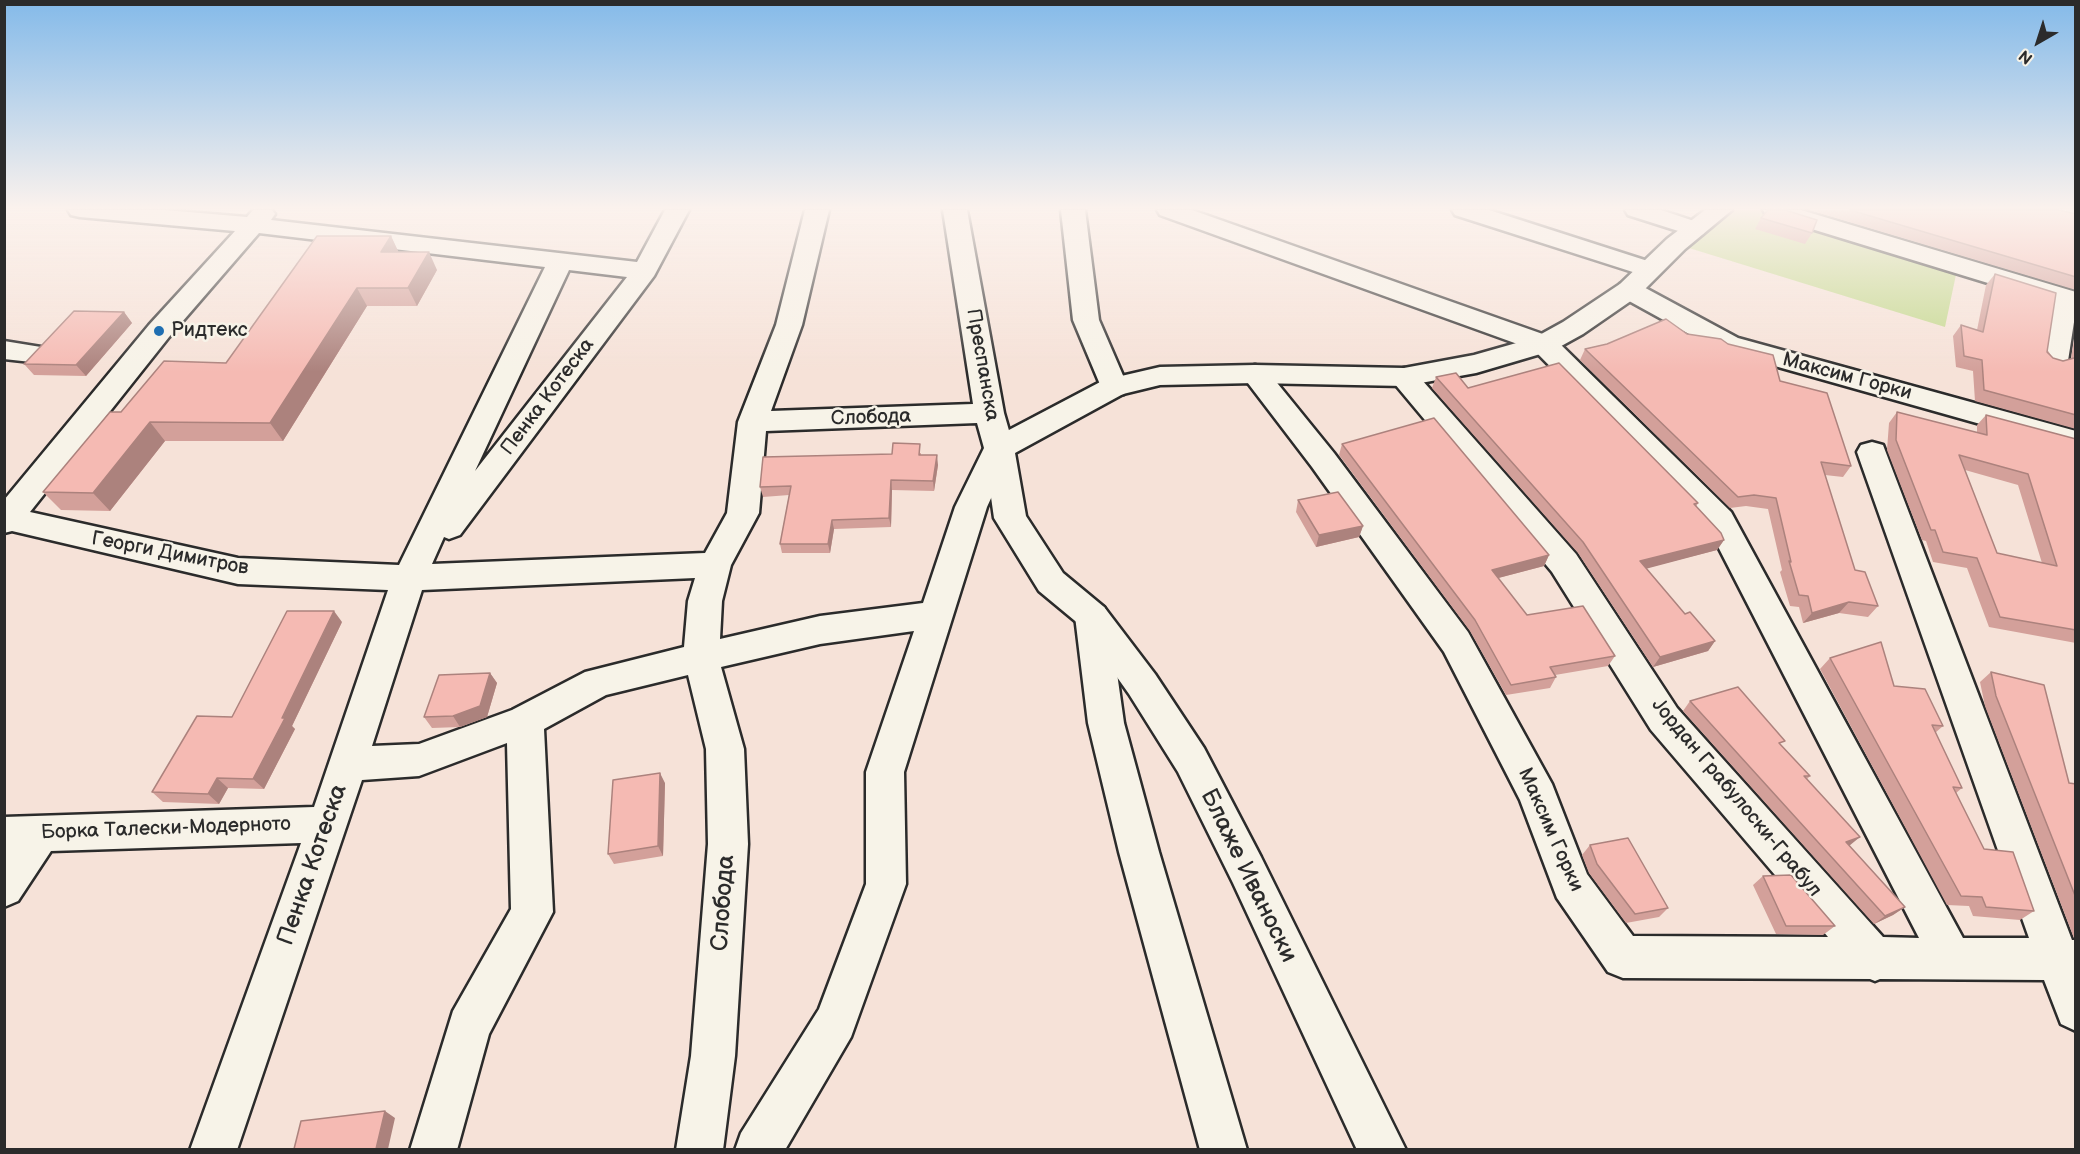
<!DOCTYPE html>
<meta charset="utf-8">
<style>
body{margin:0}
#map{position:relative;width:2080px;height:1154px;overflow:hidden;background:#f6e2d8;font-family:"Balsamiq Sans",sans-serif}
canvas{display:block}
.frame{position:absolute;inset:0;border:6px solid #2b2b2b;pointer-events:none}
.north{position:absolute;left:2008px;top:12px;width:60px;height:60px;-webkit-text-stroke:4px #f7f3e8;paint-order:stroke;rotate:219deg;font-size:16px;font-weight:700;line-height:24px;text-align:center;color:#2b2b2b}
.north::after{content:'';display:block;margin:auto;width:21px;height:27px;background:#2b2b2b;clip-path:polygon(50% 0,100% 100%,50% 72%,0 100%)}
</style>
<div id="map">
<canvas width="2080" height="1154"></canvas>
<div class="frame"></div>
<div class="north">N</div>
</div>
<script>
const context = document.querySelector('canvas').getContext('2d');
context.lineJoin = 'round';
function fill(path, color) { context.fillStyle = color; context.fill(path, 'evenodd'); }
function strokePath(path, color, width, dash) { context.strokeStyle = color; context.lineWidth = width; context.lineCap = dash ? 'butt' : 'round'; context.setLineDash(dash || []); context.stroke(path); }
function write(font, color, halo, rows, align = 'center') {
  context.font = font + ' "Balsamiq Sans",sans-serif'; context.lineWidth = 5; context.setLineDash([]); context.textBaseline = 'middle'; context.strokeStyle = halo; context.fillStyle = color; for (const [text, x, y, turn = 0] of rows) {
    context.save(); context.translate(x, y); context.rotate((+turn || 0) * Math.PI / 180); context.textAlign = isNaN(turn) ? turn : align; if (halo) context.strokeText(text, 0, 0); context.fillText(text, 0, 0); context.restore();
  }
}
fill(new Path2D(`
 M1720 210H1775L1958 265 1945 327 1676 244Z`), '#c3d88d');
const minor = new Path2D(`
 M68 210H165L247 217 253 210H272L275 214 271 220 637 262 665 210H689L654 276 460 535 449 539 444 537 432 564 705 553 727 513 738 422 776 325 805 210H829L802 325 771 411 973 404 943 210H967L1004 413 1014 448 987 507 904 772 906 884 851 1037 785 1150H735L741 1133 819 1009 866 884V772L914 631 820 644 721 667 744 749 748 844 735 1056 723 1150H676L691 1056 708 844 706 749 688 675 606 695 544 729 553 912 489 1034 457 1150H410L453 1011 511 909 507 743 419 776 362 780 237 1150H190L301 843 51 851 18 901 4 907V817L314 807 388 590 238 584 12 531 4 533V500L149 325 235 231 80 217 71 215ZM259 233 545 267 399 565 238 558 30 512 169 337ZM569 270 627 277 475 471ZM977 423 984 448 955 507 923 603 820 616 720 639 722 601 731 565 759 513 766 431ZM695 578 688 601 684 647 585 672 512 710 419 744 372 746 422 590Z
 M1061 210H1085L1099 320 1128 387 1124 394 1114 396 1104 394 1073 320Z
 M1157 210H1192L1554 338 1731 512 1963 938H2029L1857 452 1861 445 1872 442 1883 445 2072 940H2076V1031L2061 1024 2044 980 1880 979 1875 981 1870 979 1623 978 1608 972 1557 898 1520 800 1444 652 1312 467 1241 374 1245 368 1255 365 1265 368 1334 453 1468 632 1552 784 1587 874 1633 936 1828 937 1651 730 1552 572 1394 383 1390 377 1394 371 1404 368 1414 371 1576 554 1677 708 1883 937 1919 938 1708 527 1534 350 1160 215Z
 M1452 210H1489L1657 264 1661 269 1657 274 1648 277 1639 274 1455 215Z
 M1625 210H1661L1703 224 1706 229 1703 234 1694 236 1628 215Z
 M1763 210H1801L2076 292V309L2068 361 2064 367 2054 370 2044 367 2040 361 2050 302 1766 215Z
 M1629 282 1638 284 1738 338 2076 431V451L1718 350 1620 296 1616 290 1620 284Z
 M4 341 41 347 45 353 41 359 31 362 4 359Z
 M1092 603 1104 607 1109 616 1124 723 1159 852 1247 1150H1200L1119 852 1088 723 1075 616 1080 607Z`);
const tertiary = new Path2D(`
 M1705 210H1732L1685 249 1638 296 1583 334 1554 350 1476 373 1404 386 1255 383 1160 385 1123 394 1015 453 1026 516 1063 573 1104 607 1155 674 1204 748 1261 857 1406 1150H1357L1233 883 1178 772 1129 694 1080 625 1039 591 994 518 984 448 988 441 1104 380 1160 367 1255 365 1404 368 1474 355 1534 338 1563 322 1620 284 1667 239Z`);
strokePath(minor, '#2b2b2b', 5);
strokePath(tertiary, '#2b2b2b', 5);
fill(minor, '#f7f3e8');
fill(tertiary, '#f7f3e8');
fill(new Path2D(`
 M1809 210H2059L2076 214V290Z
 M1761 218 1812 233 1805 244 1755 229Z
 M391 236 398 252 437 270 417 306H367L283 441H165L110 511 61 510 43 492 226 363Z
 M1995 274 2053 358 2063 361 2071 359 2076 327V429L1975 401 1973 371 1956 367 1953 336 1961 325 1977 330 1986 285Z
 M124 312 132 323 86 376 34 375 24 364Z
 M1687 334 1780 381 1851 466 1843 477 1825 475 1855 570 1878 606 1868 617 1839 613 1803 623 1799 607 1790 606 1780 572 1782 570 1768 509 1746 506 1730 508 1580 360 1585 349Z
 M1436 377 1468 388 1698 503 1696 507 1724 540 1717 550 1646 568 1685 614 1715 641 1708 651 1653 667 1578 553 1432 388Z
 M1897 412 1977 433V425L1986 415 2076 439V643L1989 627 1967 568 1933 562 1926 541 1922 540 1887 450 1889 423ZM1965 470 2018 485 2042 563 1997 553Z
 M1342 444 1549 555 1544 566 1498 578 1527 615 1615 656 1608 666 1555 675 1556 677 1550 688 1506 695 1470 631 1339 455Z
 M921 453V455L938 465 934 491 892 490 891 527 834 529 830 553H782L780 544 789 495 763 497 760 487Z
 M1298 500 1363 526 1359 537 1316 547 1296 512Z
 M342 622 292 726 295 729 264 789 228 788 219 804 163 802 152 792 232 717Z
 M1830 658 1894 686 1943 726 1935 733 1962 788 1956 793 1984 849 2034 911 2020 920 1973 916 1969 906 1947 905 1820 669Z
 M1991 672 2069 783 2076 784V938H2074L1985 706 1980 682Z
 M490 673 497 683 487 717 460 727 432 728 424 717Z
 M1690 701 1781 745 1810 776 1807 779 1849 846 1905 907 1893 915 1874 924 1683 711Z
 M665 783 663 856 614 864 608 854Z
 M1590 845 1668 908 1659 917 1626 923 1589 873 1582 855Z
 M1763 876 1835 926 1823 935 1776 934 1753 885Z`), '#d3a09a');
fill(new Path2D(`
 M391 236 400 255 381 252Z
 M429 252 437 270 417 306 408 288Z
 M357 288 367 306 283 441 270 423Z
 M124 312 132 323 86 376 76 365Z
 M150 422 165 441 110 511 93 493Z
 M937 455 938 465 934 491 933 481Z
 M891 480 892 490 891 527 889 518Z
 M832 520 834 529 830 553 828 544Z
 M1363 526 1359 537 1316 547 1319 535Z
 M1724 540 1717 550 1634 572 1640 561Z
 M1549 555 1544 566 1487 581 1492 570Z
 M1849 602 1839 613 1803 623 1812 613Z
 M334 611 342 622 292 726 295 729 264 789 253 779Z
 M1715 641 1708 651 1653 667 1660 657Z
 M490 673 497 683 487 717 460 727 453 716Z
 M660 773 665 783 663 856 658 846Z
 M217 778 228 788 219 804 208 794Z
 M1860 837 1849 846 1846 842Z
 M1905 907 1893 915 1874 924 1885 916Z
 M385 1111 395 1118 388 1149H376Z`), '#ac827d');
const building = new Path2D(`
 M1768 210H1785L1817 220 1812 233 1761 218Z
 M1850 210H2059L2076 214V277Z
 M317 236H391L381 252H429L408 288H357L270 423 150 422 93 493 43 492 110 412H121L164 361 226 363Z
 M1995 274 2056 293 2047 352 2053 358 2063 361 2074 358 2076 356V415L1984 390 1982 360 1964 356 1961 325 1983 332Z
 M74 311 124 312 76 365 24 364Z
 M1666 319 1687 334 1721 339 1728 344 1773 355 1780 381 1827 393 1851 466 1821 462 1855 570 1865 572 1878 606 1849 602 1812 613 1808 596 1799 595 1789 561 1791 562 1776 498 1754 495 1738 497 1585 349 1607 344Z
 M1559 363 1698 503 1694 504 1721 533 1724 540 1640 561 1685 614 1690 612 1715 641 1660 657 1583 542 1436 377 1456 373 1468 388Z
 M1897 412 1987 435 1986 415 2076 439V630L2000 617 1977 558 1943 552 1935 530H1931L1896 440ZM1959 455 2028 474 2057 566 1997 553Z
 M1434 418 1549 555 1492 570 1527 615 1583 606 1615 656 1550 667 1556 677 1511 685 1475 620 1342 444Z
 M893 443 920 444 919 455H937L933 481 891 480 889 518 832 520 828 544H780L791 486 760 487 763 457 892 454Z
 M1338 492 1363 526 1319 535 1298 500Z
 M287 611H334L282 718H285L253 779 217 778 208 794 152 792 197 716 232 717Z
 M1881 642 1894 686 1925 689 1943 726 1932 725 1962 788 1953 787 1984 849 2013 852 2034 911 1986 907 1982 897 1961 896 1830 658Z
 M1991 672 2044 685 2069 783 2076 784V898L1996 696Z
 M490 673 480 706 453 716 424 717 439 675Z
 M1738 687 1785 741 1779 743 1810 776H1804L1860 837 1846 842 1905 907 1885 916 1690 701Z
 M660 773 658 846 608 854 613 780Z
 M1628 838 1668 908 1635 914 1597 864 1590 845Z
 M1791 875 1835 926H1786L1763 876Z
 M385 1111 376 1149H294L301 1121Z`);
fill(building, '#f5bab3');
strokePath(building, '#ac827d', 1.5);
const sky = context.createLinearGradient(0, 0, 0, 372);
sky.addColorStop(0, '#84bae9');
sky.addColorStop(0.56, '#fbf2ed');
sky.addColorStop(1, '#fbf2ed00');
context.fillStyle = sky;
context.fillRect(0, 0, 2080, 372);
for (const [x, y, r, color] of [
 [159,331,6,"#1f6fb2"]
]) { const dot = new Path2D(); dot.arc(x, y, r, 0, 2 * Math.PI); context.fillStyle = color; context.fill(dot); strokePath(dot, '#f7f3e8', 2); }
write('20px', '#2b2b2b', '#f7f3e8', [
 ["Ридтекс",171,331]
], 'left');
write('20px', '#2b2b2b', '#f7f3e8', [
 ["Преспанска",982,365,80],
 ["Максим Горки",1847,377,15],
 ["Пенка Котеска",548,397,-53],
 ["Слобода",871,418,-2],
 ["Георги Димитров",170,554,11],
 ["Јордан Грабулоски-Грабул",1736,798,50],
 ["Борка Талески-Модерното",166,829,-2],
 ["Максим Горки",1550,830,66]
]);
write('24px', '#2b2b2b', '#f7f3e8', [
 ["Пенка Котеска",313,865,-71],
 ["Блаже Иваноски",1248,876,64],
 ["Слобода",724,903,-86]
]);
</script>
